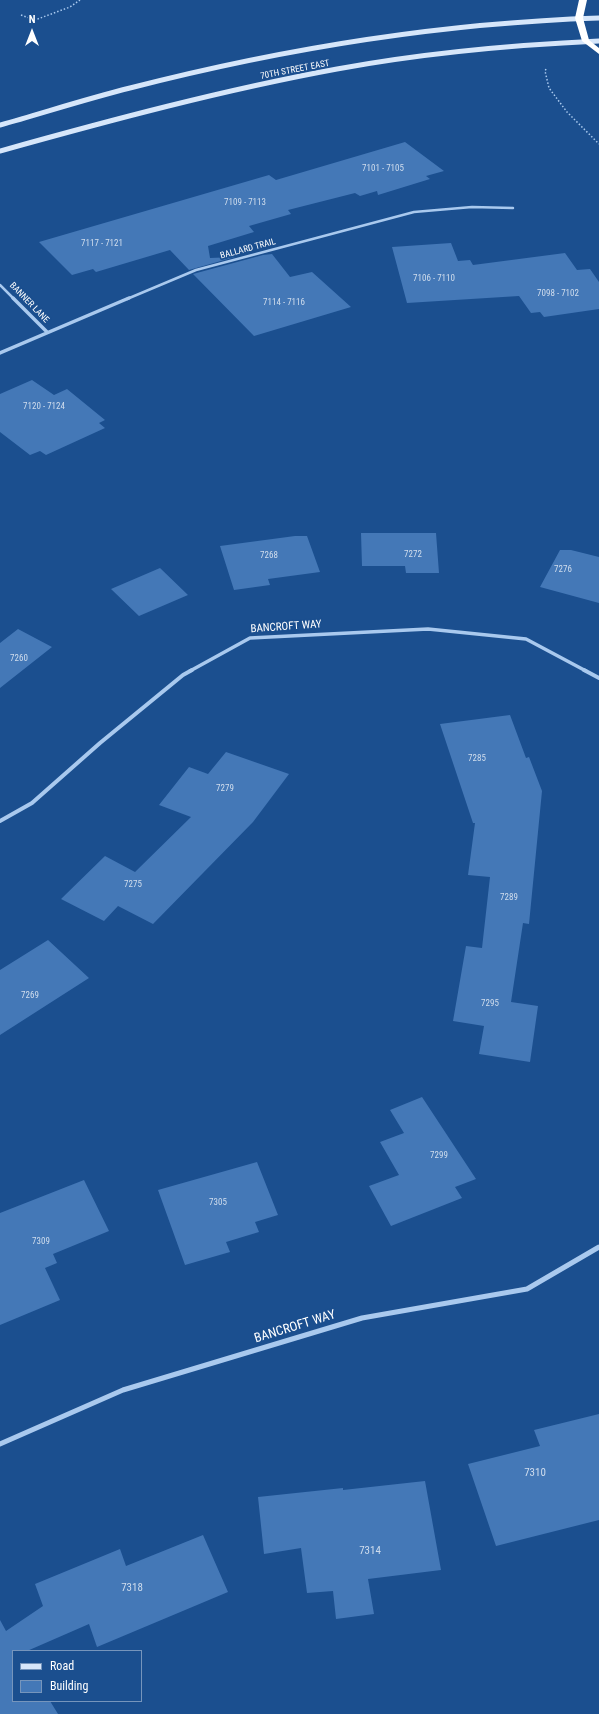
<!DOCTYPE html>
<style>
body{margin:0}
#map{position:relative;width:599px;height:1714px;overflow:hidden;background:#1b4f8f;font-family:"Roboto Condensed",sans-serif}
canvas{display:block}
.legend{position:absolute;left:12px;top:1650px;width:130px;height:52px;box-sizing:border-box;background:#1b4f8f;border:1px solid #7695bc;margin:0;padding:5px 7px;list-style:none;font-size:12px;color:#fff}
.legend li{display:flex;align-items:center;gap:8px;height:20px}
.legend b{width:20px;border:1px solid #7695bc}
.north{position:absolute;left:12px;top:12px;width:40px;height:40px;-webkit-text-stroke:3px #1b4f8f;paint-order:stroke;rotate:0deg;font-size:11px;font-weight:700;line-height:16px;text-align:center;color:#fff}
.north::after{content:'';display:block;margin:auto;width:14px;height:18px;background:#fff;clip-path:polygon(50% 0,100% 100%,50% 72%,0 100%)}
</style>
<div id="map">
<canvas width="599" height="1714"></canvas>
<ul class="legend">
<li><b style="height:5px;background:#d6e6fa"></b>Road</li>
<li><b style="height:11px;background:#4478b7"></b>Building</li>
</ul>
<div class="north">N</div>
</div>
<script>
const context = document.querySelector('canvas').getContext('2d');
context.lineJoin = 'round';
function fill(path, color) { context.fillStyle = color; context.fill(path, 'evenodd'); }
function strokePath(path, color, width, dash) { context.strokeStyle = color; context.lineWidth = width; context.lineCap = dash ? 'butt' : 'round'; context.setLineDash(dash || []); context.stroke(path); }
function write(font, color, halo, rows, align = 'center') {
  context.font = font + ' "Roboto Condensed",sans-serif'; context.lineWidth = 3.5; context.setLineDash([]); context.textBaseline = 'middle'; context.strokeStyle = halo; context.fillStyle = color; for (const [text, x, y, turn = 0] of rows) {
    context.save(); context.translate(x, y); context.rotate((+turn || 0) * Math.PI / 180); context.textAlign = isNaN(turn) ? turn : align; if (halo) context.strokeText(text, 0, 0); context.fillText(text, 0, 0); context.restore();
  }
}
fill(new Path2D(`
 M405 142 444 171 426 176 430 179 378 195 377 191 360 196 355 193 288 210 291 214 249 226 254 232 208 246 210 258 235 257 189 270 170 250 96 272 93 269 72 275 39 242 269 175 276 180Z
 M451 243 458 261 470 260 473 265 565 253 577 270 590 269 599 282V309L544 317 540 312 531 313 519 296 407 303 392 247Z
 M272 254 290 277 312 272 351 307 254 336 193 274 263 255Z
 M32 380 54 395 67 389 105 420 99 423 105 428 46 455 40 451 30 455 0 432V394Z
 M361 533H436L439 573H406L405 566H362Z
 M295 536H307L320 572 268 579 270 585 234 590 220 546Z
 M560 550H571L599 557V603L540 587Z
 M160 568 188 595 139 616 111 589Z
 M18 629 52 647 0 688V643Z
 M510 715 526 758 529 757 542 791 529 924 523 923 511 1002 538 1006 530 1062 479 1054 484 1026 453 1021 466 946 482 948 490 877 468 875 475 823H473L440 724Z
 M226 752 289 774 253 822 153 924 118 906 104 921 61 899 105 856 135 872 191 817 159 805 189 767 208 774Z
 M48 940 89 978 0 1035V970Z
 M422 1097 476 1179 455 1187 462 1198 391 1226 369 1186 399 1175 380 1142 404 1133 390 1110Z
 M257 1162 278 1215 255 1222 259 1232 226 1242 230 1252 185 1265 158 1190Z
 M84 1180 109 1231 53 1254 57 1263 45 1268 60 1300 0 1325V1213Z
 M599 1414V1520L496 1546 468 1464 540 1446 534 1430Z
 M425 1481 441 1570 368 1579 374 1614 336 1619 333 1591 307 1593 301 1548 264 1554 258 1497 343 1488V1490Z
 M203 1535 228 1592 97 1647 89 1624 27 1651H13V1701H50L58 1714H0V1620L6 1631 43 1606 35 1584 120 1549 126 1566Z`), '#4478b7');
strokePath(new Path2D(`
 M21 15 35 20 70 7 80 0
 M546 69 545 71 549 88 567 112 599 144`), '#a9c9ee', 1.5, [1.5, 2]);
strokePath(new Path2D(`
 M0 285 14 299
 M127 299 196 270 414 212 472 207 513 208`), '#a9c9ee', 2.5);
strokePath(new Path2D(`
 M13 298 47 332
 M0 353 129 298
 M190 671 250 638 428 629 526 639 586 671`), '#a9c9ee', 3.5);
strokePath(new Path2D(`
 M584 670 599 678
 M0 821 32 803 100 743 183 675 192 670`), '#a9c9ee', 4);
strokePath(new Path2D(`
 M0 1444 123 1390 362 1318 527 1289 599 1247`), '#a9c9ee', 5);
strokePath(new Path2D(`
 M0 125C43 113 86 99 130 88 282 49 442 23 599 18
 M0 151C111 120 223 90 337 69 424 53 511 45 599 41`), '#d6e6fa', 5);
fill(new Path2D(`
 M579 0H587L583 18 589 40 599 48V54L582 41 575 18Z`), '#fff');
write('9px', '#fff', '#1b4f8f', [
 ["70TH STREET EAST",295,70,-11],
 ["BALLARD TRAIL",248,249,-15],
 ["BANNER LANE",29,303,46]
]);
write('9px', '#d0dded', null, [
 ["7101 - 7105",383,169],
 ["7109 - 7113",245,203],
 ["7117 - 7121",102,244],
 ["7106 - 7110",434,279],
 ["7098 - 7102",558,294],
 ["7114 - 7116",284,303],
 ["7120 - 7124",44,407],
 ["7272",413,555],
 ["7268",269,556],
 ["7276",563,570],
 ["7260",19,659],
 ["7285",477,759],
 ["7279",225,789],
 ["7275",133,885],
 ["7289",509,898],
 ["7269",30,996],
 ["7295",490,1004],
 ["7299",439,1156],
 ["7305",218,1203],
 ["7309",41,1242]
]);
write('11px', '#fff', '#1b4f8f', [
 ["BANCROFT WAY",286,627,-4]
]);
write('11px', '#d0dded', null, [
 ["7310",535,1473],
 ["7314",370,1551],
 ["7318",132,1588]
]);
write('13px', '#fff', '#1b4f8f', [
 ["BANCROFT WAY",295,1327,-17]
]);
</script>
